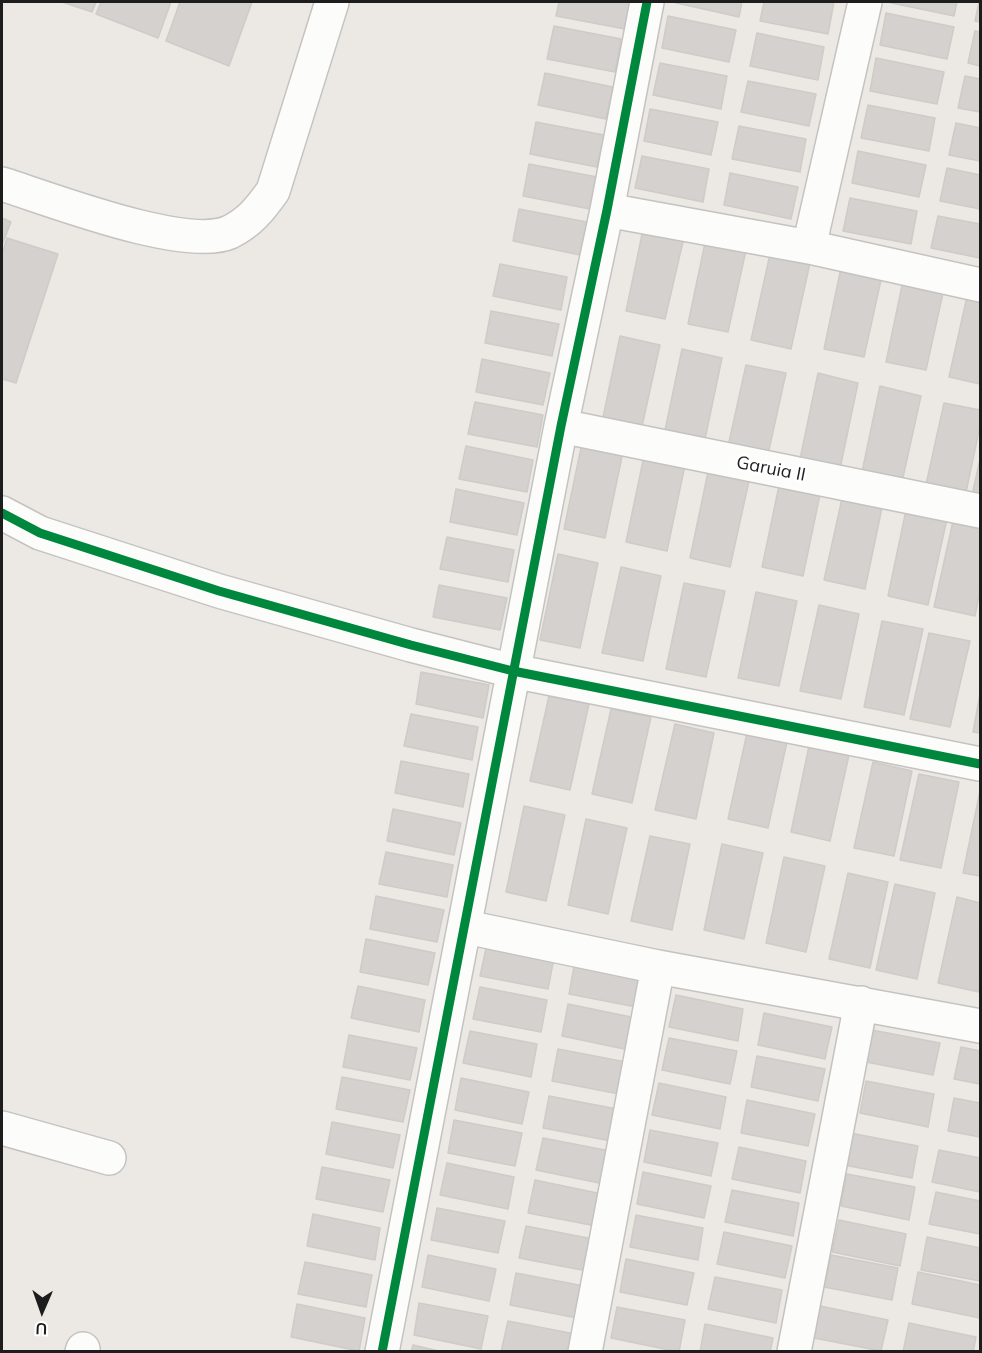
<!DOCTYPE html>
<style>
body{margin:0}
#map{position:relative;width:982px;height:1353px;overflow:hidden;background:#ece9e5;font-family:Mulish,sans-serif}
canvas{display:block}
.frame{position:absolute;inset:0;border:3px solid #1d1d1d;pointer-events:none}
.north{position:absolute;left:12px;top:1281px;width:60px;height:60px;-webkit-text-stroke:4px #fff;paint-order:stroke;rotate:182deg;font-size:16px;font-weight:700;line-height:24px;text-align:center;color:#1d1d1d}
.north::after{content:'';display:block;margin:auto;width:21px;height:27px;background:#1d1d1d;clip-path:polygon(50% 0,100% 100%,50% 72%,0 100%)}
</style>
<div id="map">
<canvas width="982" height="1353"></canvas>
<div class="frame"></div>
<div class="north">U</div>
</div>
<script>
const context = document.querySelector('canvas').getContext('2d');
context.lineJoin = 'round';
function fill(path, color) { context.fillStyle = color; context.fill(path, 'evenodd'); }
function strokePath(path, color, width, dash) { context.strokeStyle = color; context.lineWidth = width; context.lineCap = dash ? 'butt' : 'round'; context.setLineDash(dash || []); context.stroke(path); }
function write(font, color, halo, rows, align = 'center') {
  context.font = font + ' Mulish,sans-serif'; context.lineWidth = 5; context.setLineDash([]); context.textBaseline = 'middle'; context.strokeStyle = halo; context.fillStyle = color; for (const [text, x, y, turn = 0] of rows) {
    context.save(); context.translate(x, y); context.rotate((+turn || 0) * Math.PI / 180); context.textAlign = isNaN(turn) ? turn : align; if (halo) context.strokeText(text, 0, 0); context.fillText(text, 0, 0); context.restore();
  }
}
const building = new Path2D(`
 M62 2H96L92 12Z
 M101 2H171L158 38 96 14Z
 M180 2H252L229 66 166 41Z
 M559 2H630L625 29 556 16Z
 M672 2H742L739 17Z
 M764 2H834L828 34 760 21Z
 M887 2H957L954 16Z
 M979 2H980V22L975 21Z
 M886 13 954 27 947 59 880 45Z
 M668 16 736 30 729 62 662 48Z
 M554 26 621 39 615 72 547 59Z
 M975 31 980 32V66L968 63Z
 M757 33 824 47 818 80 750 66Z
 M876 58 944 72 937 104 870 91Z
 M660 63 727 76 721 109 653 95Z
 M545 73 613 87 606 119 538 105Z
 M965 76 980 79V112L958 108Z
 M748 81 816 94 809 126 741 112Z
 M868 105 935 118 929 151 861 138Z
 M650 109 718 122 711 155 644 141Z
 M536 122 604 135 597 167 530 154Z
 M956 123 980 128V161L949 155Z
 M739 126 806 139 800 172 732 159Z
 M858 151 926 165 919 197 852 183Z
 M642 156 709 169 703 202 635 188Z
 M529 164 597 177 590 209 523 196Z
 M947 168 980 175V209L940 201Z
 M730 173 798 187 791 219 724 205Z
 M850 198 917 211 911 244 843 231Z
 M519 209 587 222 580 255 513 241Z
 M938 216 980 224V258L931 248Z
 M2 218 11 222 2 245Z
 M644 225 685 233 665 319 626 311Z
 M7 238 58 254 16 383 2 379V254Z
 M706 238 747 246 728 332 688 324Z
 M770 254 810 263 791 349 751 340Z
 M842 263 883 271 864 357 824 349Z
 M500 264 567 277 561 310 493 296Z
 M904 276 945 284 926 370 886 362Z
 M968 292 980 295V384L949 377Z
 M491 311 559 324 552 356 485 343Z
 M620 336 660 345 641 431 602 422Z
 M682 349 722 358 704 444 664 435Z
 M482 359 550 373 543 405 476 392Z
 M746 365 786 373 767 459 727 451Z
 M818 373 858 383 840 469 800 459Z
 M880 386 921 396 902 482 862 472Z
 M475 402 543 415 537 447 468 434Z
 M944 403 980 410V426L965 497 925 489Z
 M582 443 623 452 605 538 564 529Z
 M466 446 533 460 527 492 459 479Z
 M644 456 685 465 667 551 626 542Z
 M980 459V502L971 500Z
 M708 472 749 481 730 567 690 558Z
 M780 481 821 490 803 576 762 567Z
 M456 489 524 503 517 535 450 522Z
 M843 494 883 503 865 589 824 580Z
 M906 510 947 519 928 605 888 596Z
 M953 521 980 528V590L975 616 934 607Z
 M447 537 514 550 508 582 440 569Z
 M558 554 598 563 580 648 540 640Z
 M621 567 661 576 643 661 602 653Z
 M684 583 725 591 706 677 666 669Z
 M439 585 507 598 500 630 433 617Z
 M756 592 797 601 779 686 738 678Z
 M819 605 859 614 841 699 800 691Z
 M882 621 923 629 904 715 864 707Z
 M929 633 970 641 950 727 910 719Z
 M421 672 489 685 483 718 416 704Z
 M980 694V733L973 732Z
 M549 696 589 704 570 790 530 781Z
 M611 709 651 717 632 803 592 794Z
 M411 714 478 727 472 760 404 746Z
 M675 724 714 733 696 819 655 810Z
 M747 733 787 742 768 828 728 819Z
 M809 746 849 755 830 841 791 832Z
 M401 761 469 774 463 807 395 793Z
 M873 762 912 771 894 856 854 848Z
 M919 774 959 782 941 868 900 860Z
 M980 791V876L963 873Z
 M524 806 565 815 546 901 506 892Z
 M393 809 461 823 454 855 387 841Z
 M586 819 627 828 608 914 568 905Z
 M650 836 690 844 672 930 631 921Z
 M722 844 763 853 744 939 704 930Z
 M386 852 453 865 447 897 379 884Z
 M784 857 825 866 806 952 766 943Z
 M848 873 888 882 870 968 829 959Z
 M895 884 935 893 917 979 876 970Z
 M376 896 444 910 437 942 370 929Z
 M957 897 980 903 979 992 938 983Z
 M366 939 435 953 428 985 360 972Z
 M487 944 554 958 548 989 480 976Z
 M575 961 643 975 636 1007 569 994Z
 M358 986 425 1000 419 1032 351 1018Z
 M480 987 547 1000 541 1032 473 1019Z
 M676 995 743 1009 738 1041 669 1027Z
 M568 1004 636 1018 629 1050 562 1036Z
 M764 1013 832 1027 825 1059 758 1045Z
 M872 1030 940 1043 933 1075 866 1062Z
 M470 1031 537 1044 531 1077 463 1063Z
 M349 1035 417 1048 410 1080 343 1067Z
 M669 1038 737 1051 730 1084 662 1070Z
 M961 1047 980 1051V1084L954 1079Z
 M558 1049 626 1062 619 1094 552 1081Z
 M757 1056 825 1069 818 1101 751 1087Z
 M342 1077 410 1090 403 1122 336 1109Z
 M461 1078 529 1092 522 1124 455 1110Z
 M866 1081 934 1094 928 1127 860 1113Z
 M659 1083 726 1097 720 1129 652 1115Z
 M549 1096 617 1109 611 1141 543 1128Z
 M954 1098 980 1103V1137L948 1131Z
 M747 1100 815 1114 808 1146 741 1133Z
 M454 1120 522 1133 515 1166 448 1153Z
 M332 1122 400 1135 393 1168 326 1154Z
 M650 1130 718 1143 711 1176 644 1162Z
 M850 1133 918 1146 912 1178 844 1165Z
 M543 1138 610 1151 604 1184 536 1170Z
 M739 1147 806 1161 800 1193 732 1179Z
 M939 1150 980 1158V1192L932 1182Z
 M447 1163 514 1177 508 1209 440 1195Z
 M322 1167 390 1180 383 1212 316 1199Z
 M643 1172 711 1186 704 1218 637 1204Z
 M847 1174 915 1187 909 1220 841 1206Z
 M535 1180 602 1194 596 1226 528 1213Z
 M732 1190 799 1203 793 1236 725 1222Z
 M936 1192 980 1201V1234L929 1224Z
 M437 1208 505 1221 498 1253 431 1240Z
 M313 1214 380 1228 375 1260 307 1246Z
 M636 1215 703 1228 698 1260 630 1247Z
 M839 1220 906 1234 900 1266 832 1252Z
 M526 1226 593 1239 587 1271 519 1258Z
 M724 1232 792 1246 785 1278 717 1264Z
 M927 1237 980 1248V1281L921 1270Z
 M428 1255 496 1269 489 1301 422 1287Z
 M831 1255 898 1268 892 1300 824 1287Z
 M626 1259 694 1273 687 1305 620 1292Z
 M305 1262 372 1275 366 1307 298 1294Z
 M918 1272 980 1285V1318L912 1304Z
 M516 1273 584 1286 577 1318 510 1305Z
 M715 1277 782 1290 776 1323 708 1309Z
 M419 1303 488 1316 481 1349 414 1335Z
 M297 1304 365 1318 359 1351 291 1337Z
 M820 1306 888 1320 881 1351 814 1338Z
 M617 1307 685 1320 679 1352 611 1338Z
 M508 1321 575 1334 572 1352H501Z
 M909 1323 976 1337 973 1352H903Z
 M705 1324 773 1338 770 1352H700Z
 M413 1345 443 1352H411Z`);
fill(building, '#d4d1ce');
strokePath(building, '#cfcbc6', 1.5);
const street = new Path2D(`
 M2 184C50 199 186 252 230 232 250 222 260 209 273 191L332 2
 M607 210 809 247 980 285
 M809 247 865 2
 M561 426 980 511
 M2 513 40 533 219 591 411 645 513 671 980 764
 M466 927 658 967 980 1026
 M2 1128 109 1158
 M82 1352 83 1349
 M382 1352 561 426 607 210 647 2
 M585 1352 658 967
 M794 1352 861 1003`);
strokePath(street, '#c4c3c1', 36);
strokePath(street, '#fcfcfb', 33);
strokePath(new Path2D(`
 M2 513 40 533 219 591 411 645 513 671 980 764
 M382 1352 561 426 607 210 647 2`), '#00873e', 9);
write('18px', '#1d1d1d', '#fff', [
 ["Garuia II",771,469,11]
]);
</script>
